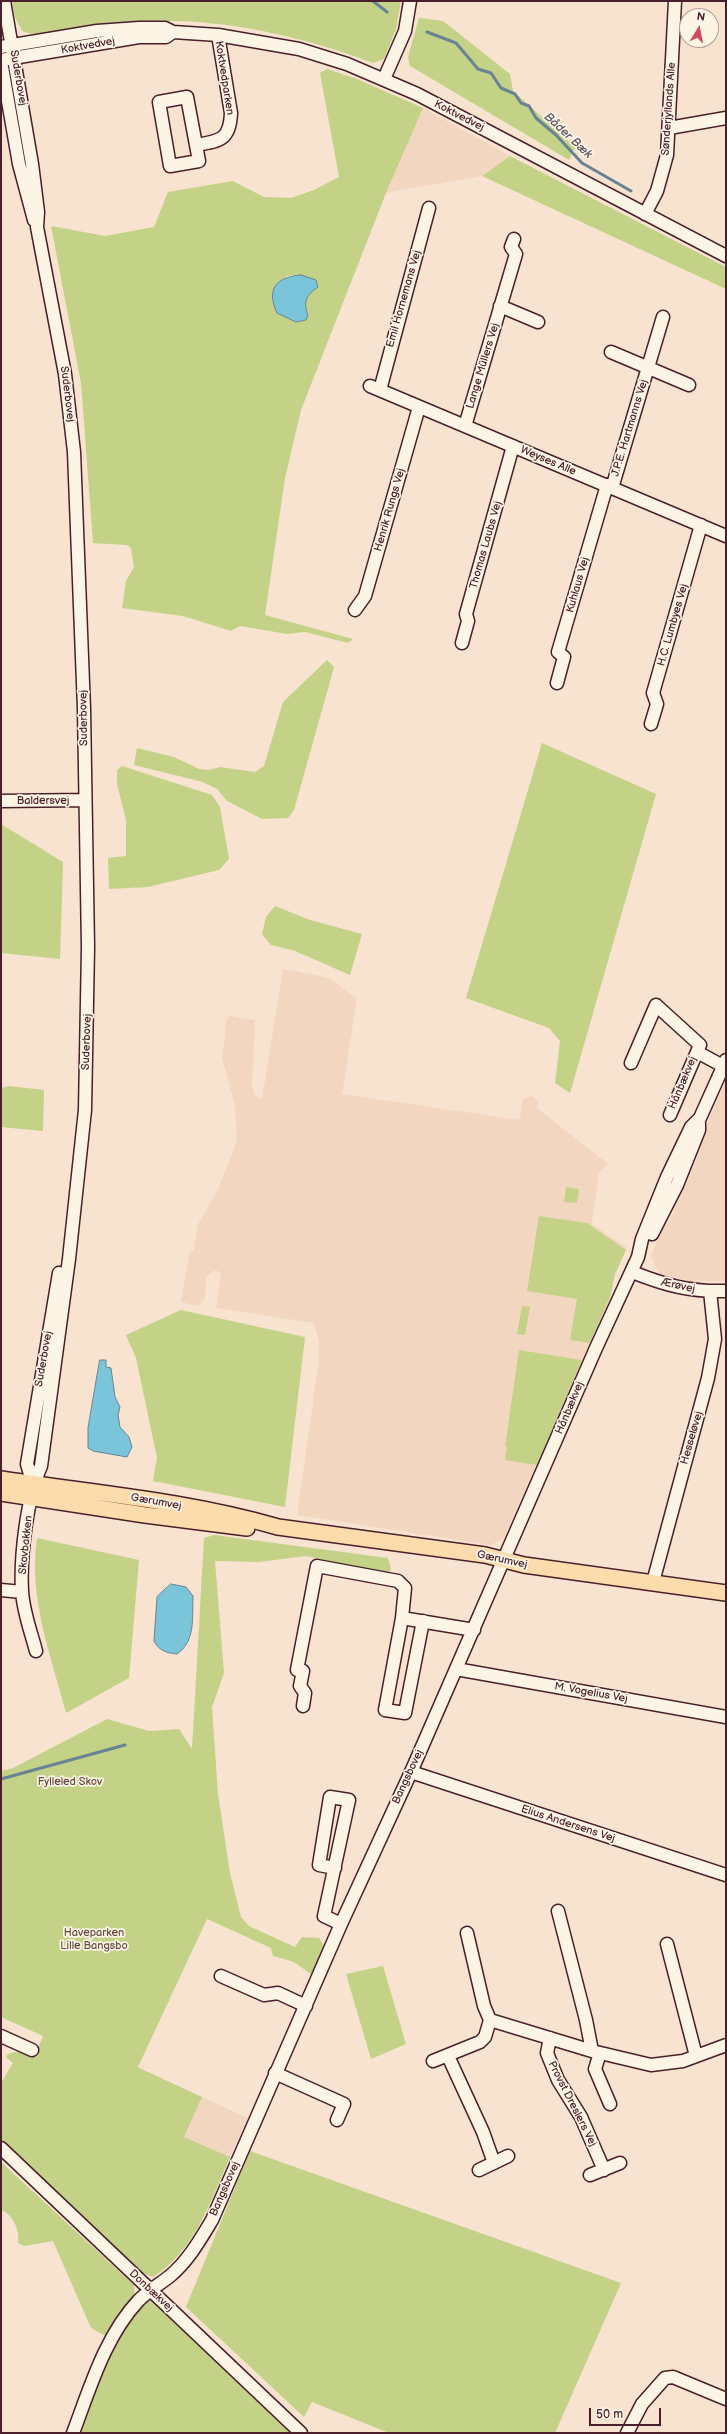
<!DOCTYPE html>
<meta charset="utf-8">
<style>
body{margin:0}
#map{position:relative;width:727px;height:2434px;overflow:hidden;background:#f7e3cf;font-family:"Balsamiq Sans",sans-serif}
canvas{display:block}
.frame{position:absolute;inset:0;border:2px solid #4a1f2b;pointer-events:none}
.north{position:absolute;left:679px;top:8px;width:40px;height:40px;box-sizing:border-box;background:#fcf5e5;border:1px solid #b59f9b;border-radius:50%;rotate:10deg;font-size:11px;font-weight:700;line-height:16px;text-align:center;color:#4a1f2b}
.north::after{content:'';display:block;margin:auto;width:14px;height:18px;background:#d1495b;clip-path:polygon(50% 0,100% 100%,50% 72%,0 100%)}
.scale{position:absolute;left:589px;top:2408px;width:72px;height:18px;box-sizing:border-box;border:2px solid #4a1f2b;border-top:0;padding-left:5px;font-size:12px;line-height:14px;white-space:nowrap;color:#4a1f2b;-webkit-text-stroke:3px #fcf5e5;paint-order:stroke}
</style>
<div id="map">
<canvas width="727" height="2434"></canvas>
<div class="frame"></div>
<div class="north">N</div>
<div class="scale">50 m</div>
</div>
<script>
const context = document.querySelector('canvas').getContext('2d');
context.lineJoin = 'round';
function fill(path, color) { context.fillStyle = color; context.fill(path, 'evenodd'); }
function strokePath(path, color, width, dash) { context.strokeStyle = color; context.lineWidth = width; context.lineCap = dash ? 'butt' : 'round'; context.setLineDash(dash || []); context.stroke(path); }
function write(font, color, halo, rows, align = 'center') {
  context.font = font + ' "Balsamiq Sans",sans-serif'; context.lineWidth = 3.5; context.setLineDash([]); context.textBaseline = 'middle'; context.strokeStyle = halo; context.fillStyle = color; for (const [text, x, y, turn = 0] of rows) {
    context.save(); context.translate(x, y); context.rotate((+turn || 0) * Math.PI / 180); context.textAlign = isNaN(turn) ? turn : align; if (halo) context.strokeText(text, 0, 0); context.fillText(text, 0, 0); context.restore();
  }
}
fill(new Path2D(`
 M423 108 510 156 482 176 386 193Z
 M283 969 329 978 357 999 342 1094 520 1120 523 1099 532 1096 538 1101 537 1108 608 1164 599 1172 592 1224 627 1248 615 1274 610 1297 504 1538 491 1545 297 1515 319 1359V1341L314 1323 216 1308 221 1274 218 1271H213L207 1276 204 1300 198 1306 181 1302 190 1251 194 1250 197 1226 218 1189 237 1141 235 1105 222 1058 227 1018 231 1016 255 1020 252 1087 255 1096 262 1100Z
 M726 1080V1281H689L659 1274 651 1256 662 1229 669 1222 697 1158 700 1141Z
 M202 2097 248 2118 230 2157 184 2137Z`), '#f3d6c0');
fill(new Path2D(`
 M12 1H401L396 29 384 59 373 63C309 39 240 22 172 21 147 21 121 23 96 25 73 28 44 40 22 31L15 17Z
 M419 18 443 21 510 74 513 91 575 147 569 160 410 66 408 57Z
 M327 69 357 79 423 108 386 193 301 410 285 478 265 615 353 639 348 643 305 632 287 634 240 626 231 631 183 616 122 608 126 581 134 567 131 548 127 545 93 543 81 383 51 226 105 236 154 227 168 192 233 181 264 197 291 198 314 190 339 177 320 73ZM301 275 309 293 304 305 308 315 305 320 296 322 275 285 287 276Z
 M510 156 726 267V289L482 176Z
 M327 660 334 667 294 810 288 818 262 819 227 801 217 789 203 782 134 765 137 748 174 757 199 769 209 770 220 767 255 772 264 766 283 702Z
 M542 743 656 794 570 1093 555 1083 560 1041 549 1028 466 998Z
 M122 766 212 795 220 807 229 859 219 870 148 887 109 889 108 858 126 856V820L117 784V770Z
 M1 824 63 862 60 959 1 953Z
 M275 906 310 920 362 934 350 975 295 951 271 945 262 934 266 917Z
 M9 1086 44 1090 43 1131 1 1127V1088Z
 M566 1187 579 1189 577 1203 564 1202Z
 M539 1216 587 1223 626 1250 615 1274 610 1297 590 1343 570 1340 577 1299 527 1291Z
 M522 1306 530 1307 525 1335 517 1334Z
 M181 1310 305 1337 285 1507 153 1481 157 1458 136 1358 126 1335Z
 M519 1350 582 1360 537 1465 505 1460 507 1447H505Z
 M214 1535 388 1558 391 1569 388 1574 306 1556 259 1562 215 1561 224 1673 212 1707 218 1794 230 1873 241 1917 249 1926 295 1947 302 1937 319 1938 325 1947 312 1975 294 1962 273 1956 271 1948 207 1919 138 2067 133 2065 202 2097 184 2137 230 2157C211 2200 195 2251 153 2277L133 2269 124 2261 1 2140V2083L13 2063 6 2057 8 2054 39 2046 43 2036 1 2017V1771L13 1768 107 1719 149 1731 179 1729 192 1749 204 1538Z
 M37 1538 139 1560 129 1678 66 1713C51 1655 28 1598 37 1538Z
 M383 1966 406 2044 371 2059 346 1974Z
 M250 2151 621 2283 555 2433H389L312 2402 304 2417 186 2307Z
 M1 2162 134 2285 135 2295 107 2337 91 2328 53 2241 24 2246 18 2243C20 2231 14 2215 1 2210Z
 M152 2299 296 2433H77C91 2399 119 2313 152 2299Z`), '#c3d286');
const water = new Path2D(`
 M301 275 316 280 318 287C306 295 303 302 308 315L306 320 296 322 277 313C266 289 276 277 301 275Z
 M100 1360H106V1367L111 1368 115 1397 120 1407 118 1415 120 1427 129 1437 132 1447 127 1457 93 1451 88 1448V1428Z
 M171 1584 186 1587 193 1596C192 1617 196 1641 177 1654 167 1653 159 1651 154 1641L157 1597Z`);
fill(water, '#7bc5da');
strokePath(water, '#678394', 1);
strokePath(new Path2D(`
 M373 1 387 12
 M427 32 456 43 478 69 491 73 501 88 515 94 521 103 529 106 536 118 556 135 582 163 631 191
 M1 1779 125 1745`), '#678394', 3);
const minor = new Path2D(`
 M4 1 32 164 38 212 37 227 65 374 74 452 84 709 88 947 85 1110 69 1259 41 1466C27 1498 20 1556 22 1591 23 1611 31 1632 36 1651
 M1 47 97 31 139 28H165L173 32 218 35 299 49 347 64 417 94 726 256
 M1 60 139 37H166L173 32
 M1 61 19 164 34 220
 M384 79 405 31 410 1
 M669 128 726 118
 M196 145 199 161 170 166 159 102 187 97 196 145C220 141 230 140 231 113L218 35
 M645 214 657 191 667 155 675 1
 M500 306 538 322
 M611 352 689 385
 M370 386 726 536
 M380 390 429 208
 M465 426 516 254 511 247 514 239
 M612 488 663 317
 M355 610 365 596 419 407
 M462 643 468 621 466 614 513 446
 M557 683 564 657 558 652 607 485
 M651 724 657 704 653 693 701 525
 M1 801 85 800
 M631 1063 656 1005 700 1045 697 1052 723 1066
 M670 1115 697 1052
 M652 1234 677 1185 699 1130V1123
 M632 1272C665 1285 689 1292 726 1291
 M33 1484 27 1464 59 1273
 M653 1582 708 1378 715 1339 710 1291
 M1 1590 22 1592
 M402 1618 385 1710 405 1713 423 1621
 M456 1669 726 1717
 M303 1706 305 1693 300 1686 303 1671 297 1670 317 1566 398 1581 405 1588 402 1618 474 1630
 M411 1772 726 1875
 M335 1868 319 1865 330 1797 349 1800 324 1916 341 1924
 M558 1911 586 2020 592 2051
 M467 1933 484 2006 490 2020
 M667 1944 696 2056
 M221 1976 264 1995 278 1993 306 2006
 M1 2036 32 2050
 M550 2038 547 2053 558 2080 581 2117 604 2170
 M600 2053 595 2069 610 2104
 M448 2056 483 2132 494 2163
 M433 2061 480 2042 485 2037 490 2020 592 2051 651 2065 683 2061 726 2045
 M275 2073 344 2104 337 2120
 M1 2148 301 2433
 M479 2170 508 2156
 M590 2175 620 2163
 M73 2433C90 2388 105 2336 139 2300 148 2291 160 2284 170 2276 188 2261 200 2240 212 2220L341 1924 411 1772 596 1348 638 1257 642 1239 667 1177 691 1127 700 1118 726 1060
 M627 2433 642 2404 665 2378 673 2377 726 2399`);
const major = new Path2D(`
 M1 1479C93 1493 189 1501 278 1527L485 1555 524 1565 726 1593
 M1 1493 145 1515 247 1528`);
strokePath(minor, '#4a1f2b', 15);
strokePath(major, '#4a1f2b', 18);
strokePath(minor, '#fcf5e5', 12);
strokePath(major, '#fcdcac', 15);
write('11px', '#4a1f2b', '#fcf5e5', [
 ["Koktvedvej",88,46,-10],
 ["Suderbovej",18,78,80],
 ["Koktvedparken",224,78,81],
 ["Sønderjyllands Alle",669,109,-86],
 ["Koktvedvej",459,116,27],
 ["Emil Hornemans Vej",404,299,-74],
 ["Lange Müllers Vej",483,366,-73],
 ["Suderbovej",67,394,83],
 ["J.P.E. Hartmanns Vej",630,428,-73],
 ["Weyses Alle",548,461,23],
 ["Henrik Rungs Vej",390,510,-74],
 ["Thomas Laubs Vej",486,545,-74],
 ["Kuhlaus Vej",578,585,-74],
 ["H.C. Lumbyes Vej",673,625,-74],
 ["Suderbovej",84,718,-91],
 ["Baldersvej",43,801],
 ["Suderbovej",87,1042,-88],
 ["Hånbækvej",683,1083,-67],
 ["Ærøvej",678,1286,12],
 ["Suderbovej",44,1359,-80],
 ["Hånbækvej",570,1408,-67],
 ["Hesseløvej",692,1438,-74],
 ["Gærumvej",156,1502,10],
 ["Skovbakken",26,1545,-84],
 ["Gærumvej",502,1560,12],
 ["M. Vogelius Vej",591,1693,10],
 ["Bangsbovej",408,1777,-65],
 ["Elius Andersens Vej",568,1824,18],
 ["Provst Dreslers Vej",572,2104,63],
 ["Bangsbovej",225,2189,-66],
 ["Donbækvej",151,2291,43]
]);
write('11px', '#684c42', '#fcf5e5', [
 ["Fylleled Skov",70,1782],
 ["Haveparken",94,1933],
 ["Lille Bangsbo",94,1946]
]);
write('italic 12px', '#595160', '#fcf5e5', [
 ["Båder Bæk",568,136,43]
]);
</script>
